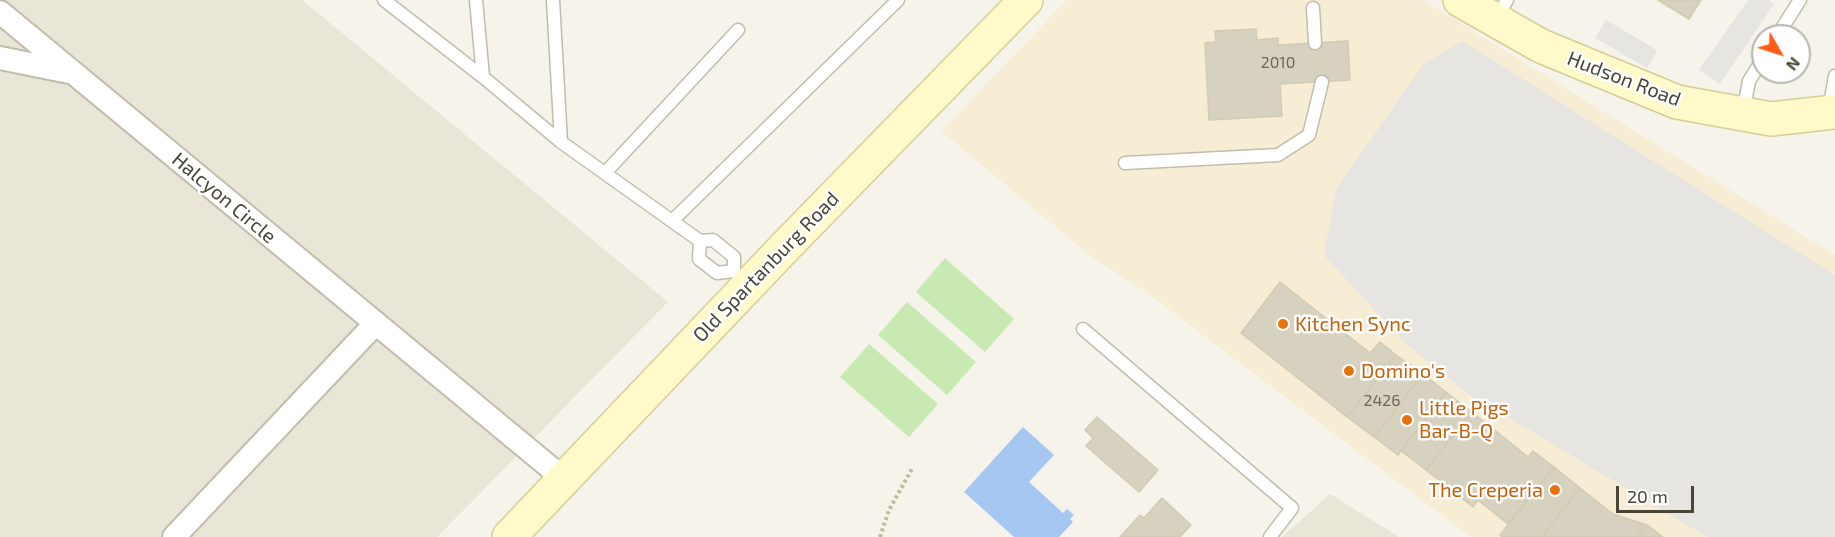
<!DOCTYPE html>
<style>
body{margin:0}
#map{position:relative;width:1835px;height:537px;overflow:hidden;background:#f5f3ea;font-family:"Exo 2",sans-serif}
canvas{display:block}
.north{position:absolute;left:1751px;top:24px;width:60px;height:60px;box-sizing:border-box;background:#fff;border:2px solid #b6b5af;border-radius:50%;rotate:129deg;font-size:16px;font-weight:700;line-height:24px;text-align:center;color:#494537}
.north::after{content:'';display:block;margin:auto;width:21px;height:27px;background:#fd5d19;clip-path:polygon(50% 0,100% 100%,50% 72%,0 100%)}
.scale{position:absolute;left:1616px;top:486px;width:78px;height:27px;box-sizing:border-box;border:3px solid #494537;border-top:0;padding-left:8px;font-size:18px;line-height:21px;white-space:nowrap;color:#494537;-webkit-text-stroke:4px #fff;paint-order:stroke}
</style>
<div id="map">
<canvas width="1835" height="537"></canvas>
<div class="north">N</div>
<div class="scale">20 m</div>
</div>
<script>
const context = document.querySelector('canvas').getContext('2d');
context.lineJoin = 'round';
function fill(path, color) { context.fillStyle = color; context.fill(path, 'evenodd'); }
function strokePath(path, color, width, dash) { context.strokeStyle = color; context.lineWidth = width; context.lineCap = dash ? 'butt' : 'round'; context.setLineDash(dash || []); context.stroke(path); }
function write(font, color, halo, rows, align = 'center') {
  context.font = font + ' "Exo 2",sans-serif'; context.lineWidth = 5; context.setLineDash([]); context.textBaseline = 'middle'; context.strokeStyle = halo; context.fillStyle = color; for (const [text, x, y, turn = 0] of rows) {
    context.save(); context.translate(x, y); context.rotate((+turn || 0) * Math.PI / 180); context.textAlign = isNaN(turn) ? turn : align; if (halo) context.strokeText(text, 0, 0); context.fillText(text, 0, 0); context.restore();
  }
}
fill(new Path2D(`
 M0 0H302L668 302 437 537H0Z
 M1330 494 1399 537H1282Z`), '#e9e6d8');
fill(new Path2D(`
 M1067 0H1423L1835 255V537H1471L1146 292 1093 258 941 131Z`), '#f7edd5');
fill(new Path2D(`
 M945 258 1014 319 985 352 916 292Z
 M907 302 976 362 947 395 878 335Z
 M869 344 938 404 909 437 840 377Z`), '#c8e9b2');
fill(new Path2D(`
 M1748 0H1768L1774 4 1720 84 1699 70Z
 M1606 20 1657 50 1647 68 1595 38Z
 M1462 41 1835 275V537H1707L1501 413 1480 403 1406 344 1324 255 1336 189 1423 65Z`), '#e6e5e1');
fill(new Path2D(`
 M1023 427 1054 455 1029 482 1063 513 1067 509 1074 515 1070 519 1073 522 1059 537H1014L964 492Z`), '#a6c7f2');
const building = new Path2D(`
 M1658 0H1701L1689 19Z
 M1256 29 1257 40 1278 38V45L1348 41 1350 80 1280 84 1282 116 1209 120 1205 43 1216 42 1215 31Z
 M1280 282 1370 353 1380 342 1396 355 1347 417 1241 333Z
 M1396 355 1423 374 1374 437 1347 417Z
 M1423 374 1446 392 1398 455 1374 437Z
 M1446 392 1472 412 1426 470 1401 451Z
 M1472 412 1528 457 1533 451 1554 467 1508 524 1478 500 1473 507 1426 470Z
 M1097 417 1158 470 1139 492 1086 446 1093 438 1085 430Z
 M1554 467 1580 488 1542 537H1502L1500 535Z
 M1580 488 1613 514 1647 525 1637 537H1542Z
 M1162 498 1191 525 1180 537H1120L1140 515 1144 518Z
 M1647 525 1663 537H1637Z`);
fill(building, '#d7d1bf');
strokePath(building, '#d2cab2', 1.5);
const lane = new Path2D(`
 M384 0 483 77
 M476 0 483 77 561 142
 M553 0 561 142 700 241 713 240 734 257V271L717 273 699 259 700 241
 M1313 8 1315 43
 M1496 19 1507 0
 M1777 36 1800 0
 M1829 110 1835 76
 M1743 113 1749 81 1763 59
 M1125 163 1278 155 1309 135 1322 82
 M605 173 738 30
 M672 221 898 0
 M1083 329 1292 508 1270 537`);
const street = new Path2D(`
 M0 12 564 479
 M0 58 69 72
 M174 537 376 323`);
const secondary = new Path2D(`
 M1460 0 1541 46 1677 102 1771 119 1835 112
 M509 537 785 247 1026 0`);
strokePath(lane, '#c1bdac', 15);
strokePath(street, '#c1bdac', 26);
strokePath(secondary, '#d5ce99', 36);
strokePath(new Path2D(`
 M880 537 889 510 913 467`), '#c3bb9d', 4, [3, 3]);
strokePath(lane, '#fff', 12);
strokePath(street, '#fff', 22);
strokePath(secondary, '#fffaca', 33);
for (const [x, y, r, color] of [
 [1283,324,6,"#e8710a"],
 [1349,371,6,"#e8710a"],
 [1407,420,6,"#e8710a"],
 [1555,490,6,"#e8710a"]
]) { const dot = new Path2D(); dot.arc(x, y, r, 0, 2 * Math.PI); context.fillStyle = color; context.fill(dot); strokePath(dot, '#fff', 2); }
write('16px', '#6c6859', null, [
 ["2010",1278,63],
 ["2426",1382,401]
]);
write('20px', '#494537', '#fff', [
 ["Hudson Road",1624,79,21],
 ["Halcyon Circle",224,198,40],
 ["Old Spartanburg Road",766,267,-46]
]);
write('20px', '#c56008', '#fff', [
 ["Kitchen Sync",1295,324],
 ["Domino's",1361,371],
 ["Little Pigs",1419,408],
 ["Bar-B-Q",1419,431],
 ["The Creperia",1543,490,"right"]
], 'left');
</script>
